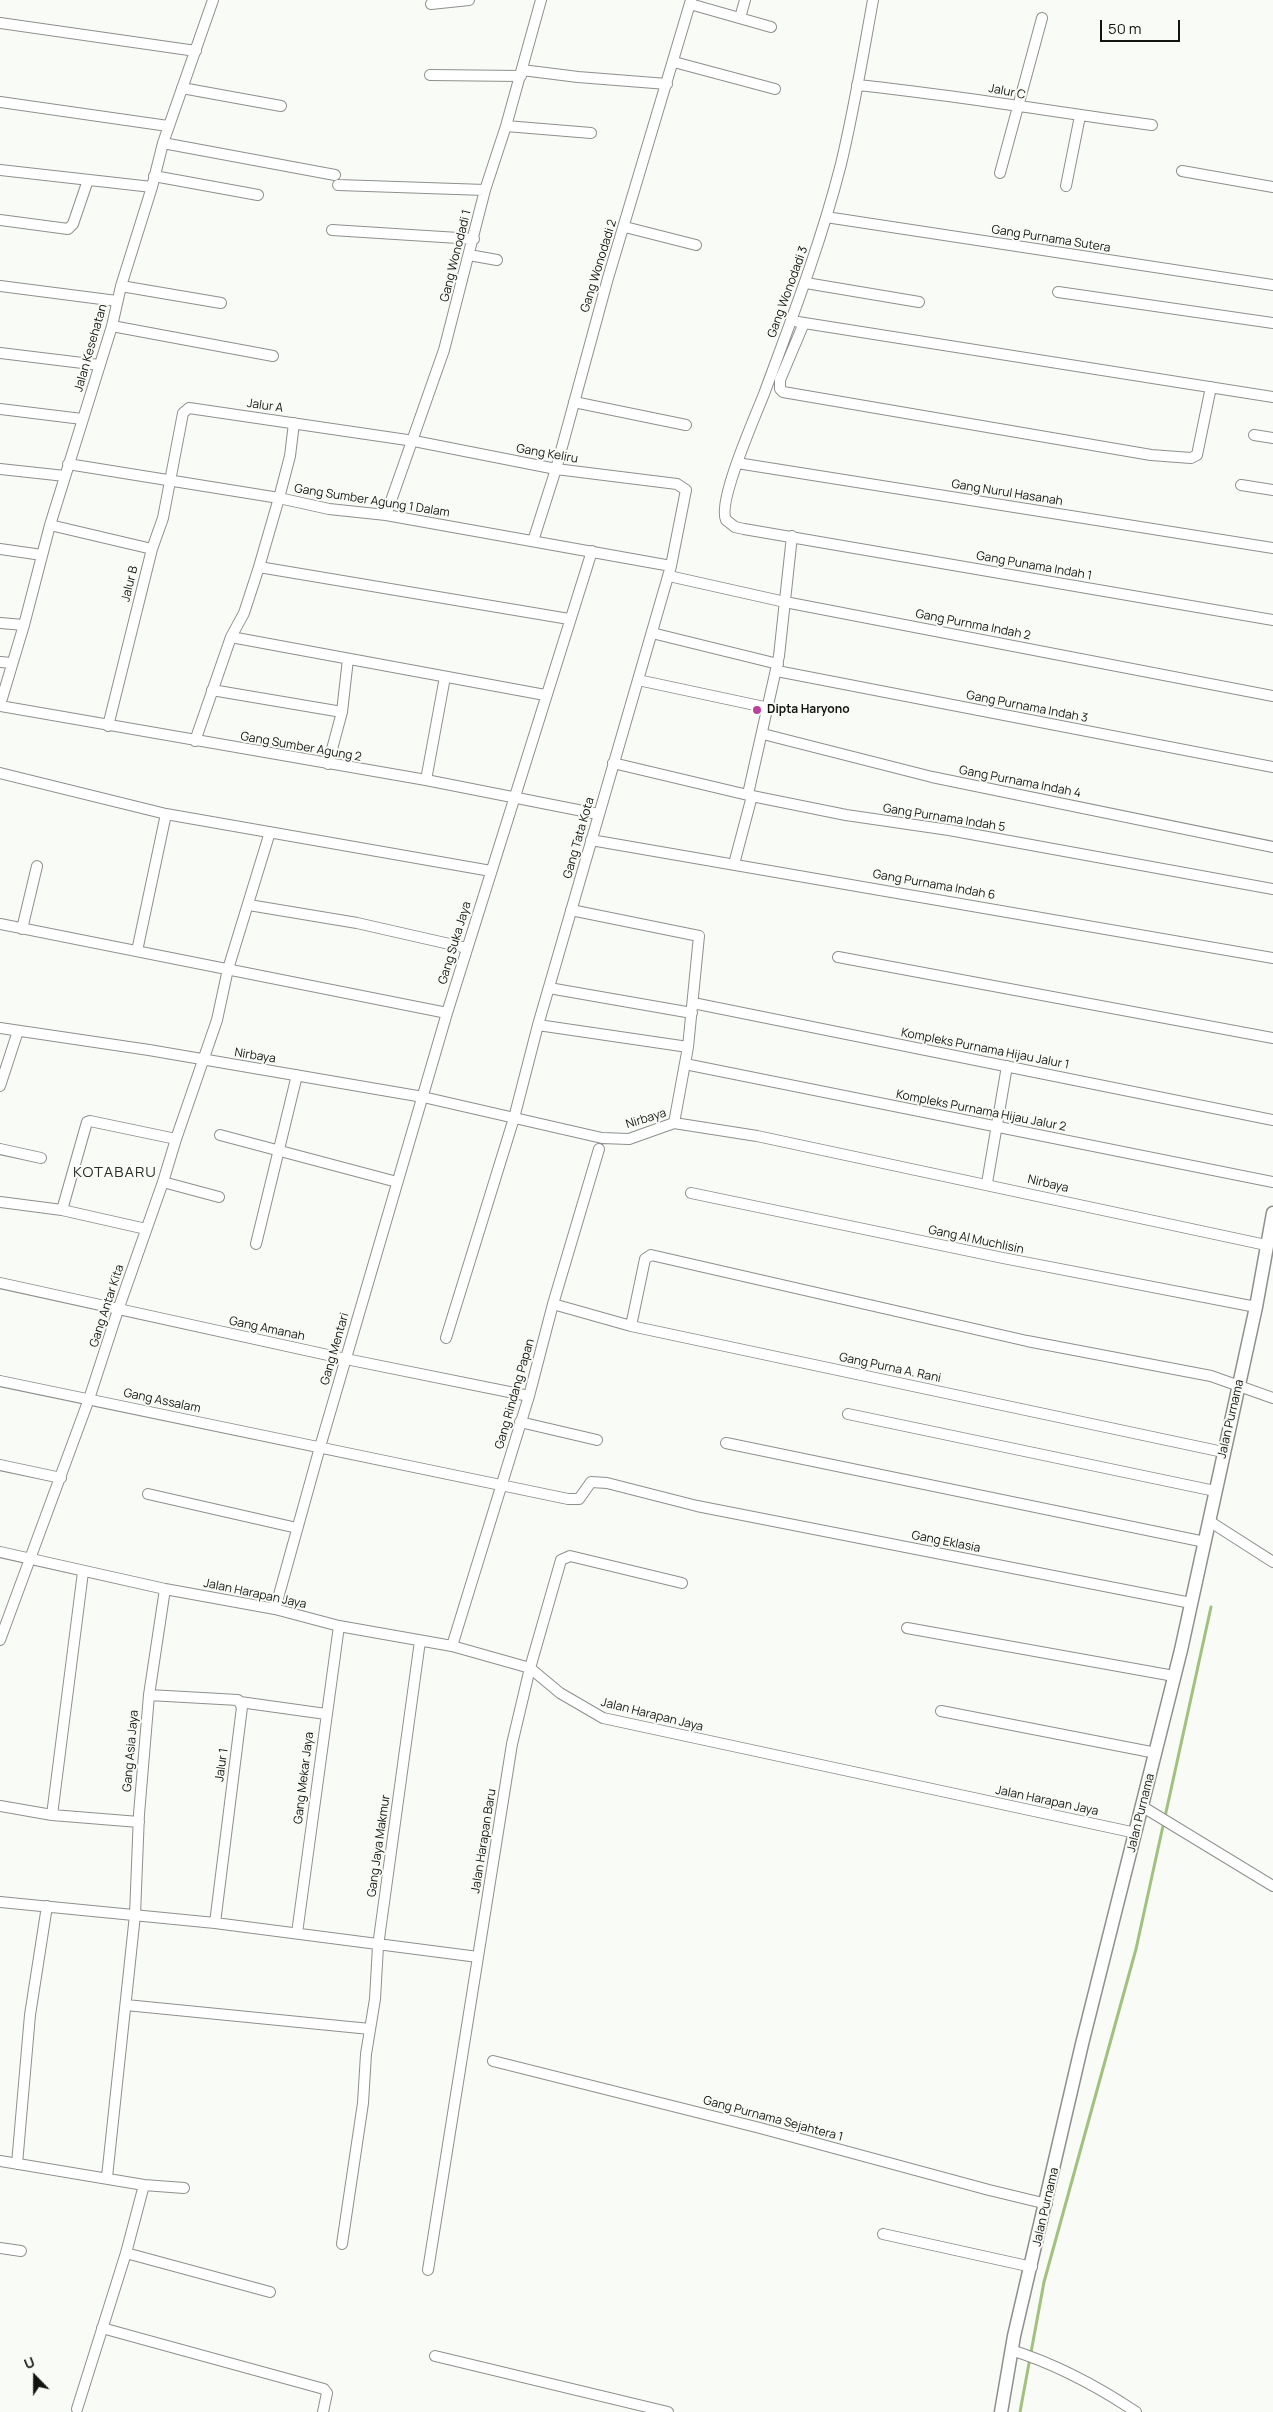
<!DOCTYPE html>
<style>
body{margin:0}
#map{position:relative;width:1273px;height:2412px;overflow:hidden;background:#f9fbf7;font-family:Manrope,sans-serif}
canvas{display:block}
.north{position:absolute;left:10px;top:2352px;width:50px;height:50px;-webkit-text-stroke:4px #f9fbf7;paint-order:stroke;rotate:338deg;font-size:14px;font-weight:700;line-height:20px;text-align:center;color:#131412}
.north::after{content:'';display:block;margin:auto;width:18px;height:22px;background:#131412;clip-path:polygon(50% 0,100% 100%,50% 72%,0 100%)}
.scale{position:absolute;left:1100px;top:20px;width:80px;height:22px;box-sizing:border-box;border:2px solid #131412;border-top:0;padding-left:6px;font-size:15px;line-height:18px;white-space:nowrap;color:#131412;-webkit-text-stroke:4px #f9fbf7;paint-order:stroke}
</style>
<div id="map">
<canvas width="1273" height="2412"></canvas>
<div class="north">U</div>
<div class="scale">50 m</div>
</div>
<script>
const context = document.querySelector('canvas').getContext('2d');
context.lineJoin = 'round';
function strokePath(path, color, width, dash) { context.strokeStyle = color; context.lineWidth = width; context.lineCap = dash ? 'butt' : 'round'; context.setLineDash(dash || []); context.stroke(path); }
function write(font, color, halo, rows, align = 'center') {
  context.font = font + ' Manrope,sans-serif'; context.lineWidth = 4; context.setLineDash([]); context.textBaseline = 'middle'; context.strokeStyle = halo; context.fillStyle = color; for (const [text, x, y, turn = 0] of rows) {
    context.save(); context.translate(x, y); context.rotate((+turn || 0) * Math.PI / 180); context.textAlign = isNaN(turn) ? turn : align; if (halo) context.strokeText(text, 0, 0); context.fillText(text, 0, 0); context.restore();
  }
}
strokePath(new Path2D(`
 M1020 2412 1044 2282 1136 1949 1211 1607`), '#a1c17f', 3);
const minor = new Path2D(`
 M873 0C863 55 854 110 841 164 821 243 792 318 764 394 755 417 717 502 726 520L735 527 744 529 1273 620
 M431 4 469 0
 M690 4 771 27
 M740 18 745 0
 M0 23 196 51
 M674 62 775 89
 M522 70 578 77 667 84
 M430 75 521 76
 M857 85C956 95 1054 112 1152 125
 M182 88 281 106
 M0 102 168 126
 M506 126 591 133
 M163 143 335 175
 M0 170 152 187
 M1182 171 1273 187
 M1000 173 1042 18
 M154 176 258 195
 M338 185 485 190
 M1066 186 1080 116
 M826 217 1273 285
 M0 220 68 229 73 224 88 180
 M625 227 696 245
 M332 230 474 239
 M469 255 497 260
 M806 283 919 302
 M0 286 117 301
 M121 286 221 303
 M1058 292 1273 323
 M798 322 1273 397
 M804 323 780 380V389L783 392 1151 455 1191 458 1197 455 1211 387
 M112 326 273 356
 M0 353 99 365
 M574 402 686 425
 M0 409 82 419
 M1254 435 1273 438
 M737 463 1273 548
 M68 464 279 498 329 509 386 515 671 566
 M0 469 65 476
 M1241 485 1273 490
 M386 515 444 350 485 190 506 126 541 0
 M50 525 152 549 108 726
 M533 541 556 469 608 278 691 0
 M0 549 42 555
 M152 549 163 518 183 413 189 408 414 441 556 469 677 484 686 490 671 566 538 1025 514 1118 446 1338
 M259 567 569 619
 M669 576 785 602 1273 696
 M0 623 24 625
 M652 633 778 664
 M231 637 545 695
 M0 662 12 663
 M777 671 1273 767
 M638 680 769 708
 M212 690 342 712
 M0 705 24 625 50 525 112 326 121 286 152 187 163 143 213 0
 M0 706 426 780 598 814
 M763 734 932 777 1273 847
 M195 741 231 637 244 613 259 567 279 498 290 456 294 423
 M613 763 752 796 846 815 949 830 1273 889
 M328 764 342 712 348 659
 M0 773 166 814
 M426 780 445 677
 M748 794 779 656 792 536
 M591 840 1273 958
 M734 864 752 796
 M249 905 357 923 467 948
 M571 910 699 936 688 1047
 M0 924 447 1013
 M22 929 37 866
 M137 951 166 814 491 871
 M838 957 1273 1038
 M549 988 692 1013
 M693 1003 1273 1120
 M538 1025 688 1047 674 1123
 M0 1028 149 1050 423 1097 602 1138 629 1139 674 1123 757 1136 1266 1245
 M685 1064 1273 1182
 M0 1086 18 1031
 M220 1135 397 1182
 M0 1149 41 1158
 M163 1182 219 1197
 M987 1183 1007 1066
 M691 1193 1003 1258 1256 1307
 M0 1202 62 1210 146 1229
 M62 1210 87 1122 90 1121 176 1139
 M256 1244 297 1075
 M0 1283 346 1359 529 1396
 M553 1304 631 1326 1223 1452
 M631 1326 645 1259 651 1255 1027 1341 1211 1376 1273 1398
 M0 1381 568 1499H579L591 1482 607 1483 697 1506 1191 1603
 M848 1414 1215 1491
 M520 1422 597 1440
 M726 1443 1205 1542
 M0 1465 61 1478
 M148 1494 297 1528
 M1209 1521 1273 1562
 M0 1552 165 1589 275 1609 339 1626 452 1646 530 1668 560 1693 603 1718 1136 1833
 M275 1609 320 1447 447 1013 592 551
 M907 1628 1174 1676
 M0 1640 89 1399 118 1310 163 1182 176 1139 217 1020 228 969 270 832
 M452 1646 529 1396 553 1304 599 1149
 M149 1695 238 1700 242 1707 215 1923
 M240 1702 326 1714
 M941 1711 1156 1753
 M0 1806 52 1815 139 1822
 M1143 1807 1273 1886
 M52 1815 83 1572
 M0 1902 215 1923 478 1957
 M297 1933 339 1626
 M126 2005 370 2029
 M493 2061 760 2128 989 2190 1047 2204
 M0 2161 144 2185 184 2188
 M17 2164 30 2015 47 1906
 M107 2177 135 1915 139 1814 149 1695 165 1589
 M883 2234 1032 2267
 M342 2244 363 2103 366 2054 375 1999 378 1946 420 1641
 M0 2248 21 2251
 M126 2253 270 2292
 M428 2270 512 1744 530 1668 561 1560 570 1556 682 1583
 M102 2328 324 2389 327 2393 323 2412
 M1011 2350C1056 2364 1097 2386 1136 2412
 M435 2356 668 2412
 M77 2409 126 2253 144 2185`);
const tertiary = new Path2D(`
 M1001 2412 1014 2336 1082 2044 1181 1650 1256 1307 1273 1213`);
strokePath(minor, '#8e908d', 12);
strokePath(tertiary, '#8e908d', 15);
strokePath(minor, '#fff', 10);
strokePath(tertiary, '#fff', 12);
for (const [x, y, r, color] of [
 [757,710,5,"#b9439b"]
]) { const dot = new Path2D(); dot.arc(x, y, r, 0, 2 * Math.PI); context.fillStyle = color; context.fill(dot); strokePath(dot, '#f9fbf7', 2); }
write('12px', '#131412', '#f9fbf7', [
 ["Jalur C",1007,92,11],
 ["Gang Purnama Sutera",1051,239,9],
 ["Gang Wonodadi 1",456,256,-76],
 ["Gang Wonodadi 2",599,266,-73],
 ["Gang Wonodadi 3",788,292,-70],
 ["Jalan Kesehatan",91,348,-74],
 ["Jalur A",265,406,8],
 ["Gang Keliru",547,454,10],
 ["Gang Nurul Hasanah",1007,493,9],
 ["Gang Sumber Agung 1 Dalam",372,501,9],
 ["Gang Punama Indah 1",1034,566,10],
 ["Jalur B",130,584,-76],
 ["Gang Purnma Indah 2",973,625,11],
 ["Gang Purnama Indah 3",1027,707,11],
 ["Gang Sumber Agung 2",301,747,10],
 ["Gang Purnama Indah 4",1020,782,11],
 ["Gang Purnama Indah 5",944,818,9],
 ["Gang Tata Kota",579,838,-74],
 ["Gang Purnama Indah 6",934,885,10],
 ["Gang Suka Jaya",455,943,-73],
 ["Kompleks Purnama Hijau Jalur 1",985,1049,11],
 ["Nirbaya",255,1056,9],
 ["Kompleks Purnama Hijau Jalur 2",981,1111,11],
 ["Nirbaya",646,1119,-17],
 ["Nirbaya",1048,1184,13],
 ["Gang Al Muchlisin",976,1240,12],
 ["Gang Antar Kita",107,1306,-72],
 ["Gang Amanah",267,1329,12],
 ["Gang Mentari",335,1349,-74],
 ["Gang Purna A. Rani",890,1368,12],
 ["Gang Rindang Papan",515,1394,-74],
 ["Gang Assalam",162,1401,12],
 ["Jalan Purnama",1231,1419,-77],
 ["Gang Eklasia",946,1542,11],
 ["Jalan Harapan Jaya",255,1594,12],
 ["Jalan Harapan Jaya",652,1715,14],
 ["Gang Asia Jaya",131,1751,-85],
 ["Jalur 1",222,1765,-82],
 ["Gang Mekar Jaya",304,1778,-83],
 ["Jalan Harapan Jaya",1047,1801,12],
 ["Jalan Purnama",1141,1813,-76],
 ["Jalan Harapan Baru",484,1841,-81],
 ["Gang Jaya Makmur",379,1846,-82],
 ["Gang Purnama Sejahtera 1",773,2119,15],
 ["Jalan Purnama",1046,2207,-77]
]);
write('bold 12px', '#131412', '#f9fbf7', [
 ["Dipta Haryono",767,710]
], 'left');
context.letterSpacing = '1px';
write('15px', '#2a2b29', '#f9fbf7', [
 ["KOTABARU",115,1173]
]);
context.letterSpacing = '0px';
</script>
